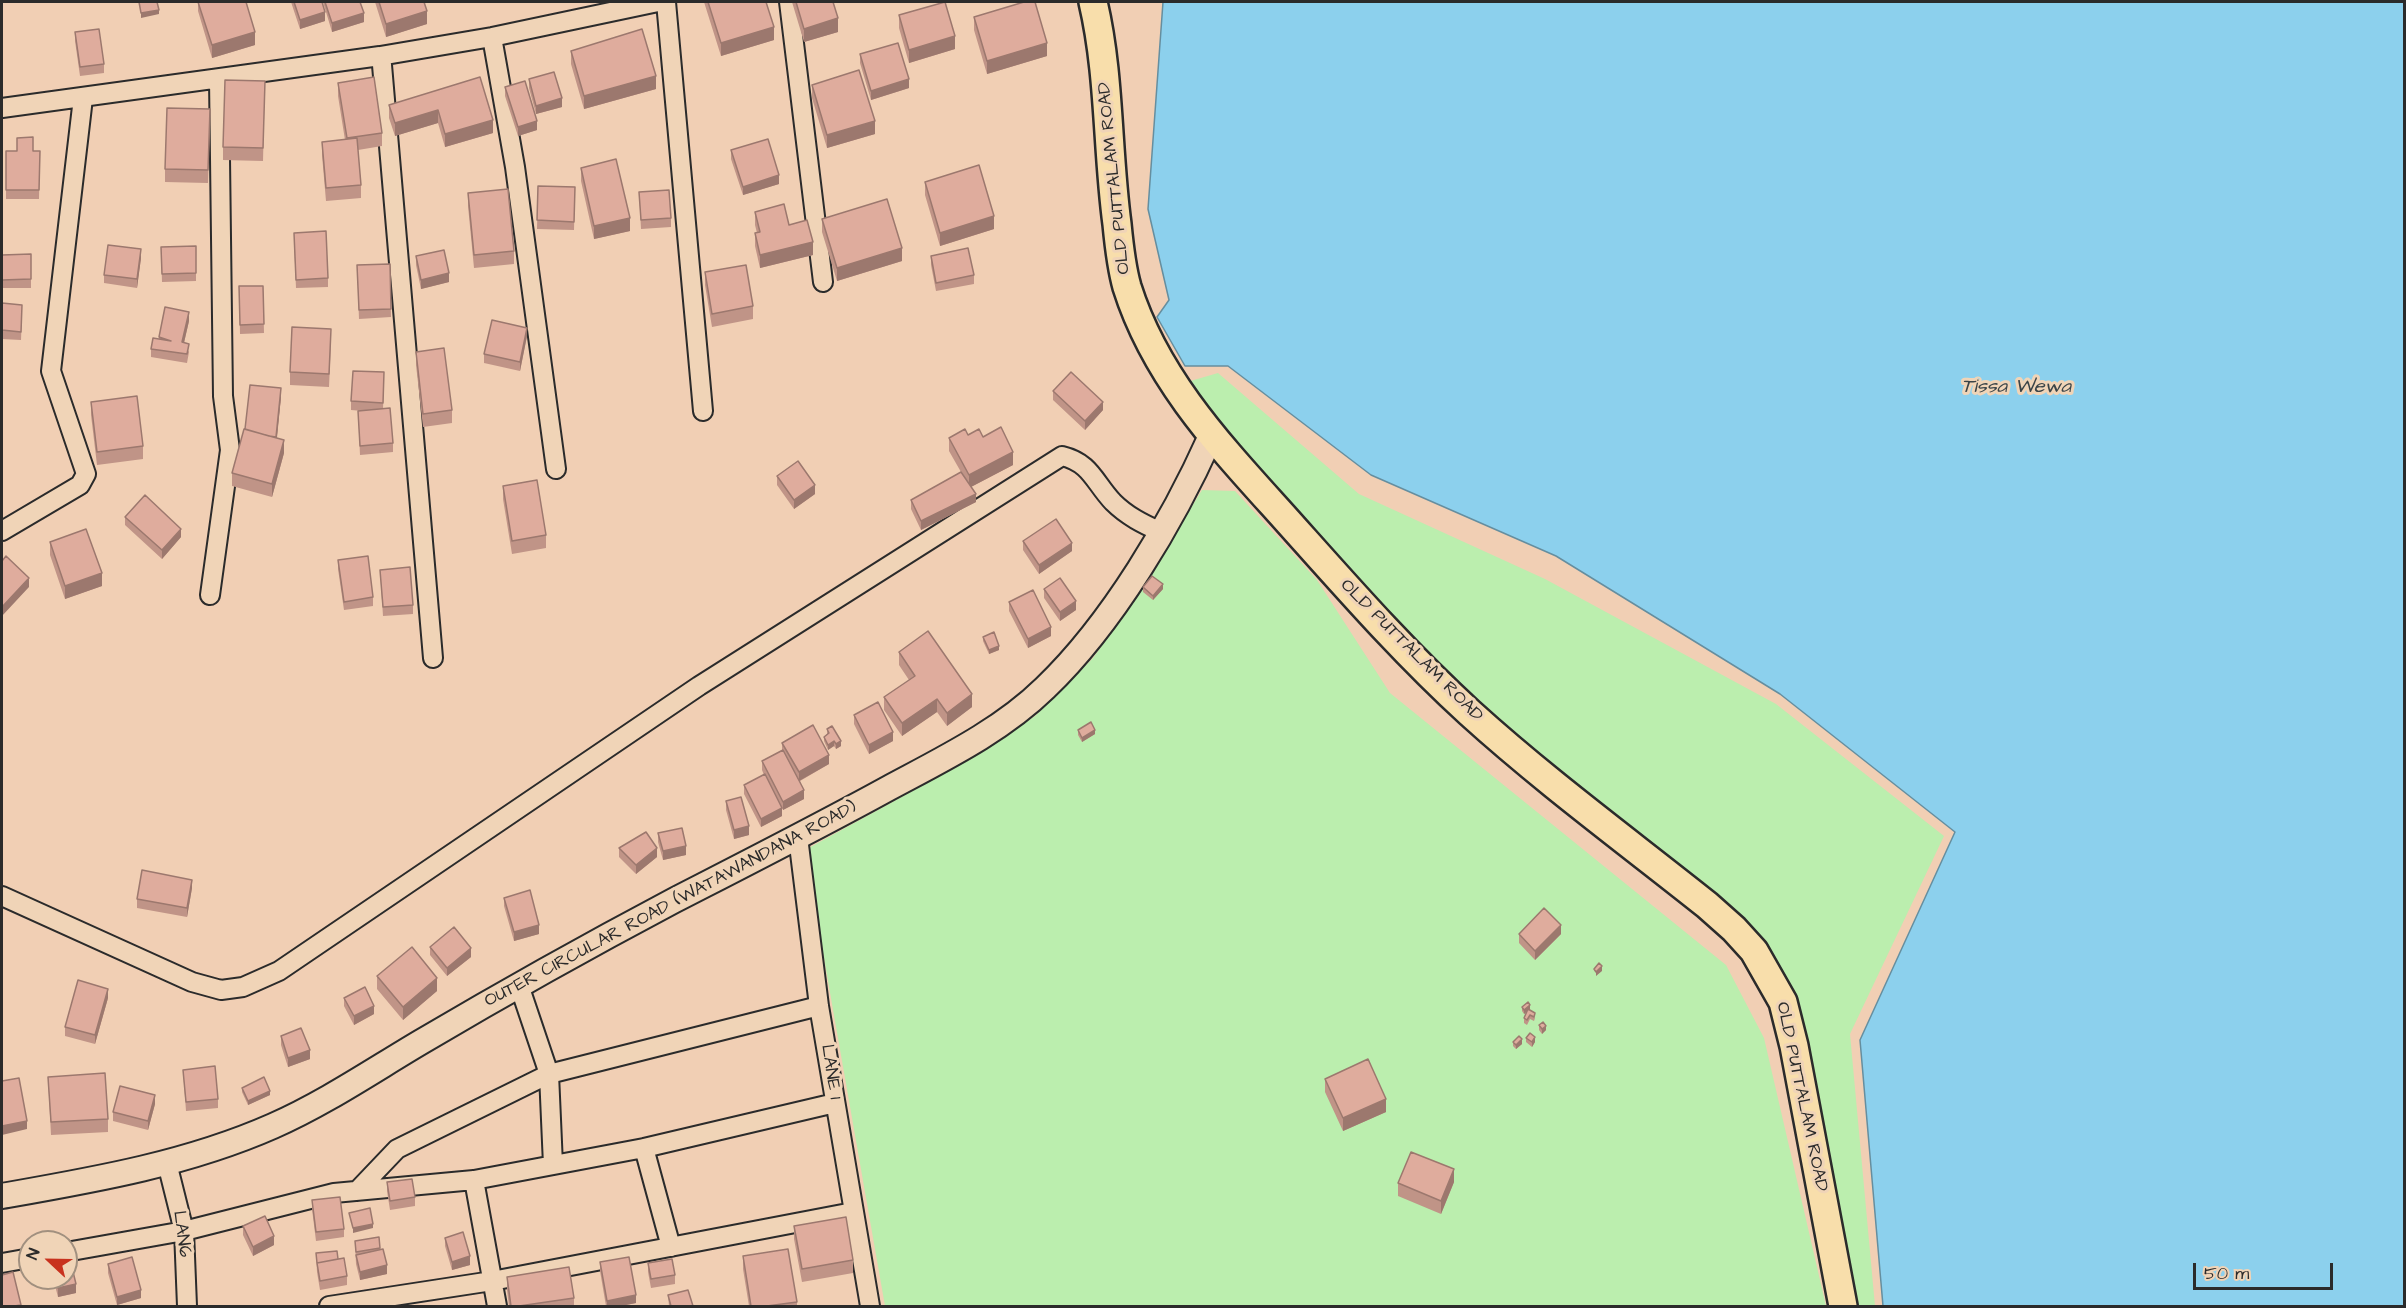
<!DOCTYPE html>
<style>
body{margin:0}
#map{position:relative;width:2406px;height:1308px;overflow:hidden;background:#f1cfb4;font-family:"Architects Daughter",sans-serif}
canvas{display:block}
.frame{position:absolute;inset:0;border:3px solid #2b2b2b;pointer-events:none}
.north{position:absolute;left:18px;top:1230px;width:60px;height:60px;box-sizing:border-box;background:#f0d4b7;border:2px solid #a1907f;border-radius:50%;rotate:292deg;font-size:16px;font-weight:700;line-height:24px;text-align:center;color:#2b2b2b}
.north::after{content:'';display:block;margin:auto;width:21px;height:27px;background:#c8321e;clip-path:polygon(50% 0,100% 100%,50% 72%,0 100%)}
.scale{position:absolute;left:2193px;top:1263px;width:140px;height:27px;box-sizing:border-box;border:3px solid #2b2b2b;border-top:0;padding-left:8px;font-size:18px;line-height:21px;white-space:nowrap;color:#2b2b2b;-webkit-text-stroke:4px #f0d4b7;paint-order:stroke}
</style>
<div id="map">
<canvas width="2406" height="1308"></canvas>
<div class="frame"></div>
<div class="north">N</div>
<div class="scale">50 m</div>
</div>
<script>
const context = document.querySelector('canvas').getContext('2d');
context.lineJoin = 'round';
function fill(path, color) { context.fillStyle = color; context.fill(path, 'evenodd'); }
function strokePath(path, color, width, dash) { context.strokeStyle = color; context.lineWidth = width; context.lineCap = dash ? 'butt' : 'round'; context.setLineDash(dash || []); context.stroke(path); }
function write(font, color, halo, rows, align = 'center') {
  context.font = font + ' "Architects Daughter",sans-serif'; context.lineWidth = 6; context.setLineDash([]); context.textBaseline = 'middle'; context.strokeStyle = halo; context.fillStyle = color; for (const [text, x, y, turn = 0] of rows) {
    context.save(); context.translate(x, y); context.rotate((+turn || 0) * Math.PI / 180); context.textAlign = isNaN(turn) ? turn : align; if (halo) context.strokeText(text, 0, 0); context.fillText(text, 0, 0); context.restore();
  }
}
fill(new Path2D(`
 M1218 373 1359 494 1545 579 1776 704 1944 836 1850 1034 1875 1306H1854L1810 1057 1793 994 1489 720 1369 594 1224 430 1187 382Z
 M1202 490 1235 491 1317 580 1390 693 1726 965 1764 1038 1826 1306H885L805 850 969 760 1035 716 1093 658 1130 606Z`), '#bbeeae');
const water = new Path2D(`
 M1163 2H2404V1306H1883L1860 1040 1955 832 1780 694 1556 556 1371 475 1228 366H1185L1157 317 1169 300 1148 209Z`);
fill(water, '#8cd0ed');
strokePath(water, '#658e9f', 1.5);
const minor = new Path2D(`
 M666 2 703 411
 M789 2 823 282
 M492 37 515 167 556 469
 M380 56 382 65 433 658
 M2 108 380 56 492 37 658 2
 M2 531 80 485 86 474 51 371 83 98
 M210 595 230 450 223 396 219 79
 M798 837 819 1006 870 1306
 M2 896 192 982 221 990 243 987 279 971 699 686 1062 456C1091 463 1094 482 1113 502 1127 516 1143 524 1161 532
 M519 985 549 1074 553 1165
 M644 1148 671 1247
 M167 1163 184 1231 187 1306
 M474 1180 497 1306
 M357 1191 397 1149 549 1074 819 1006
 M66 1252 184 1231 334 1193 474 1180 644 1148 835 1103
 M2 1263 30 1258
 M329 1306 492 1281 853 1212`);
const secondary = new Path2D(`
 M2 1196C93 1180 187 1164 273 1126 325 1103 372 1071 421 1042 504 993 588 946 673 901 745 864 818 827 889 788 943 759 1001 731 1045 688 1112 624 1173 521 1211 436`);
const primary = new Path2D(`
 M1093 2C1110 74 1107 150 1117 224 1119 245 1121 266 1127 287 1156 379 1221 447 1284 517 1344 584 1403 652 1470 713 1545 781 1628 842 1707 905L1734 929 1754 951 1783 1002 1794 1046 1843 1306`);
strokePath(minor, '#2b2b2b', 22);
strokePath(secondary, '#2b2b2b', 28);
strokePath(primary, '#2b2b2b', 32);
strokePath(minor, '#f0d4b7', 18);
strokePath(secondary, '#f0d4b7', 24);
strokePath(primary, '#f8deab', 27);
fill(new Path2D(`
 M198 2 255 45 212 58 198 11Z
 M291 2H322L325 21 300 29Z
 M323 2H360L364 22 332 32Z
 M375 2H424L427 24 386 37Z
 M704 2H766L774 40 721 56Z
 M792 2H833L838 32 804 42Z
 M899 15 955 49 909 63 899 28Z
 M974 17 1047 56 987 74 974 30Z
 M75 32 104 64V73L80 76 75 41Z
 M571 51 656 89 584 109 571 64Z
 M860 54 909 88 871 100 860 63Z
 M480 77 493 133 445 147 438 123 395 136 389 118V105Z
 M529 79 562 107 536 114 529 88Z
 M265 81 263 161 223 160V147Z
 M338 83 382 133V146L358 150 361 185V198L326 201 322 155V142L345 140 338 96Z
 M812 85 875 134 827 148 812 98Z
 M505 87 537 130 518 136 505 96Z
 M210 122 208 183 165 182V169Z
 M731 150 779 184 743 195 731 159Z
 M6 151H40L39 199H6Z
 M581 168 630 231 594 239 581 181Z
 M925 182 994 229 940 246 925 195Z
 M538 186 575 187 574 230 537 229Z
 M639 192 671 218V227L641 229Z
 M468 193 514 251V264L474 268 468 206Z
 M755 212 789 225 813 255 760 268 755 246V233H757L755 225Z
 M822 219 902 261 837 281 822 232Z
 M294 241 328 278V287L296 288Z
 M196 246V281L162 282 161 247Z
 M31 254V288H2V255Z
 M416 256 449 282 421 289 416 265Z
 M931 256 974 275V284L936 291 931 265Z
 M141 258 137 288 104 283V275Z
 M390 264 391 317 359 319 357 265Z
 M705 272 753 306V319L712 327 705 285Z
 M239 286H263L264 333 240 334Z
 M2 303 22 314 21 340 2 339Z
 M189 321 184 343 189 352 187 363 151 357V349L159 339V337Z
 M527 336 520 371 484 363V354Z
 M331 342 329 387 290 385V372Z
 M416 352 452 410V423L423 427 416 365Z
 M384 381 383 409 393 443V452L360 455 358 411H363L351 410V401Z
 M1053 391 1103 410 1085 430 1053 400Z
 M281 397 277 438 284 453 272 497 232 486V473Z
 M91 402 143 446V459L97 465 91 415Z
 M968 435 983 437 1013 465 971 487 976 502 921 530 911 509V500L961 472 949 451V438Z
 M777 476 815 494 794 509 777 485Z
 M503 486 546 535V548L512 554 503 499Z
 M125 517 181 537 162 559 125 525Z
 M1023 541 1072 551 1039 574 1023 550Z
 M50 542 102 586 65 599 50 555Z
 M338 560 373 597V606L344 610 338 569Z
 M380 570 413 605V614L383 616Z
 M1143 587 1163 589 1153 600 1143 592Z
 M1044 589 1076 610 1060 621 1044 598Z
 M1009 602 1051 636 1028 648 1009 611Z
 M983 637 999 650 989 654 983 641Z
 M899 652 972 707 947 726 937 712 902 736 884 710V697L909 680 899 665Z
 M854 715 893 741 869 754 854 724Z
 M827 729 841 746 836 749 834 746 828 750 824 741V737L827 734Z
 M1078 730 1095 734 1082 742 1078 735Z
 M782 743 829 764 800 781 804 799 783 810 782 808V816L761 827 744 794V785L764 775 762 770V761L782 750Z
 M726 801 749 835 734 839 726 810Z
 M658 833 686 855 663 860 658 842Z
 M619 848 657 857 636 874 619 857Z
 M192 888 187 917 137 908V899Z
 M504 898 539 934 514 941 504 906Z
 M1519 934H1561L1535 960 1519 943Z
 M430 947 471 957 447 976 430 955Z
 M377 976 437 991 403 1020 377 989Z
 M108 998 95 1044 65 1036V1027Z
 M344 998 374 1014 354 1025 344 1006Z
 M1522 1007 1530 1009 1529 1010 1535 1018 1534 1021 1530 1019 1527 1025 1524 1023V1018L1526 1012 1524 1014 1522 1011Z
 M1539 1025 1546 1030 1542 1034 1539 1030Z
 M281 1036 310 1059 288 1067 281 1045Z
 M1526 1038 1535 1042 1532 1047 1526 1042Z
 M1513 1042 1522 1044 1516 1049 1513 1046Z
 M183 1070 218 1099V1108L186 1111Z
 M48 1077 108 1119V1132L51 1135Z
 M1325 1079 1386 1112 1343 1131 1325 1092Z
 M242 1088 270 1095 248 1105 242 1092Z
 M155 1104 148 1130 113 1121V1112Z
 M387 1182 415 1197V1206L390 1210 387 1191Z
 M1454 1182 1441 1214 1398 1196V1183Z
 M312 1200 344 1229V1237L316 1241 312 1209Z
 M243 1226 274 1245 253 1256 243 1235Z
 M794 1226 853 1260V1273L802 1282 794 1239Z
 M379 1237 380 1250 387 1274 360 1280 356 1264 355 1241Z
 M445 1238 470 1265 452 1270 445 1246Z
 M316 1253 338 1259 347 1276V1285L320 1290 317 1272Z
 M743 1256 797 1302V1306H749L743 1269Z
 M600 1262 636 1303 621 1306H606L600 1271Z
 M648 1263 675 1275V1284L651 1288 648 1272Z
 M108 1264 141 1298 117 1305 108 1273Z
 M507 1277 574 1298V1306H509L507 1290Z
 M53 1278H66L76 1293 58 1297Z
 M668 1295 693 1306H669Z`), '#c09487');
fill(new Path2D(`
 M159 10V14L141 18V13Z
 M427 11V24L386 37V24Z
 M325 12V21L300 29V20Z
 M364 13V22L332 32V23Z
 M838 18V32L804 42V29Z
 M774 27V40L721 56V43Z
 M255 32V45L212 58V45Z
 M955 36V49L909 63V50Z
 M1047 43V56L987 74V61Z
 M656 76V89L584 109V96Z
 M909 79V88L871 100V91Z
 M562 98V107L536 114V106Z
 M438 110V123L395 136V123Z
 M493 120V133L445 147V134Z
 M537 121V130L518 136V127Z
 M875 121V134L827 148V135Z
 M779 175V184L743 195V187Z
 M994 216V229L940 246V233Z
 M630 218V231L594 239V226Z
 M813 242V255L760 268V255Z
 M902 248V261L837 281V268Z
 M141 249V258L137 288V279Z
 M449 273V282L421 289V280Z
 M189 312V321L182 351V342Z
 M527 328V336L520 371V362Z
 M281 388V397L276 446V437Z
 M1103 402V410L1085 430V421Z
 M284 440V453L272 497V484Z
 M1013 452V465L969 488V475Z
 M815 485V494L794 509V500Z
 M976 494V502L921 530V521Z
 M181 529V537L162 559V550Z
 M1072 543V551L1039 574V565Z
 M102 573V586L65 599V586Z
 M29 578V587L2 616V607Z
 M1163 584V589L1153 600V596Z
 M1076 601V610L1060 621V612Z
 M1051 627V636L1028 648V639Z
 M999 646V650L989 654V650Z
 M972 694V707L947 726V713Z
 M937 699V712L902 736V723Z
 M1095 730V734L1082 742V738Z
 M893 732V741L869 754V745Z
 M834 741V746L828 750V745Z
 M841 741V746L836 749V744Z
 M829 755V764L799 781V772Z
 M804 790V799L783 810V802Z
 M782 808V816L761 827V819Z
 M749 826V835L734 839V830Z
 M686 846V855L663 860V851Z
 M657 848V857L636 874V865Z
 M192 880V888L187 917V908Z
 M539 925V934L514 941V932Z
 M1561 925V934L1535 960V951Z
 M471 948V957L447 976V968Z
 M1602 966V971L1596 976V972Z
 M437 978V991L403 1020V1007Z
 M108 989V998L95 1044V1035Z
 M1530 1005V1009L1524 1014V1010Z
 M374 1006V1014L354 1025V1016Z
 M1546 1026V1030L1542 1034V1029Z
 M1535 1037V1042L1532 1047V1042Z
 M1522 1039V1044L1516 1049V1045Z
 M310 1050V1059L288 1067V1058Z
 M270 1091V1095L248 1105V1101Z
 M155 1095V1104L148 1130V1121Z
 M1386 1099V1112L1343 1131V1118Z
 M27 1121V1129L2 1135V1126Z
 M1454 1169V1182L1441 1214V1201Z
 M373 1224V1228L353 1233V1228Z
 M274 1236V1245L253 1256V1247Z
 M470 1256V1265L452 1270V1262Z
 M387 1265V1274L360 1280V1272Z
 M76 1284V1293L58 1297V1288Z
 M141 1290V1298L117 1305V1297Z
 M636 1295V1303L621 1306H607V1301Z`), '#9c786e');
const building = new Path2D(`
 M139 2H157L159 10 141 13Z
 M198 2H246L255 32 212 45Z
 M294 2H322L325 12 300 20Z
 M325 2H360L364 13 332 23Z
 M379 2H424L427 11 386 24Z
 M708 2H766L774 27 721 43Z
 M796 2H833L838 18 804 29Z
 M945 2 955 36 909 50 899 15Z
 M1024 2H1035L1047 43 987 61 974 17Z
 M99 29 104 64 80 67 75 32Z
 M642 29 656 76 584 96 571 51Z
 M898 43 909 79 871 91 860 54Z
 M859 70 875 121 827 135 812 85Z
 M554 72 562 98 536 106 529 79Z
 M374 77 382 133 347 138 338 83Z
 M480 77 493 120 445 134 438 110 395 123 389 105Z
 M225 80 265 81 263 148 223 147Z
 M525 81 537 121 518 127 505 87Z
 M167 108 210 109 208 170 165 169Z
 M33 137V151H40L39 190H6V151H17V138Z
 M357 138 361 185 326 188 322 142Z
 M768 139 779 175 743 187 731 150Z
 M616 159 630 218 594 226 581 168Z
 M979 165 994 216 940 233 925 182Z
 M538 186 575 187 574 222 537 220Z
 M508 189 514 251 474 255 468 193Z
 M669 190 671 218 641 220 639 192Z
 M887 199 902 248 837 268 822 219Z
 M784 204 789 225 807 220 813 242 760 255 755 233 760 232 755 212Z
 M326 231 328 278 296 280 294 233Z
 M108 245 141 249 137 279 104 275Z
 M196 246V273L162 274 161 247Z
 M968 248 974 275 936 283 931 256Z
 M444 250 449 273 421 280 416 256Z
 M31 254V279L2 280V255Z
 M390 264 391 309 359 310 357 265Z
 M746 265 753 306 712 314 705 272Z
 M239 286H263L264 324 240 325Z
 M2 303 22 305 21 332 2 330Z
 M165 307 189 312 182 342 189 344 187 354 151 349 153 338 171 341 159 337Z
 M492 320 527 328 520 362 484 354Z
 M292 327 331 329 329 374 290 372Z
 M444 348 452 410 423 414 416 352Z
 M353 371 384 372 383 403 351 401Z
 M1071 372 1103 402 1085 421 1053 391Z
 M250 385 281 388 276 437 269 436 245 429Z
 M137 396 143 446 97 452 91 402Z
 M390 408 393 443 360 446 358 411Z
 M1001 427 1013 452 969 475 949 438 965 429 968 435 979 429 983 437Z
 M244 429 284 440 272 484 232 473Z
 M798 461 815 485 794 500 777 476Z
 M961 472 976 494 921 521 911 500Z
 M537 480 546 535 512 541 503 486Z
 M145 495 181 529 162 550 125 517Z
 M1056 519 1072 543 1039 565 1023 541Z
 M86 529 102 573 65 586 50 542Z
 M6 556 29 578 2 607V561Z
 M368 556 373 597 344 602 338 560Z
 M410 567 413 605 383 607 380 570Z
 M1152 576 1163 584 1153 596 1143 587Z
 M1060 578 1076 601 1060 612 1044 589Z
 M1033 590 1051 627 1028 639 1009 602Z
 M928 631 972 694 947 713 937 699 902 723 884 697 915 676 899 652Z
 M994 632 999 646 989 650 983 637Z
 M878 702 893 732 869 745 854 715Z
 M1091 722 1095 730 1082 738 1078 730Z
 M813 725 829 755 799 772 782 743Z
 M832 726 841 741 836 744 834 741 828 745 824 737 829 733 827 729Z
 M783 750 804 790 783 802 762 761Z
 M765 774 782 808 761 819 744 785Z
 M741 797 749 826 734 830 726 801Z
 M682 828 686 846 663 851 658 833Z
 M646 832 657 848 636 865 619 848Z
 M142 870 192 880 187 908 137 899Z
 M530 890 539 925 514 932 504 898Z
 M1544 908 1561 925 1535 951 1519 934Z
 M454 927 471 948 447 968 430 947Z
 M412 947 437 978 403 1007 377 976Z
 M1599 963 1602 966 1596 972 1594 969Z
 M78 980 108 989 95 1035 65 1027Z
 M365 987 374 1006 354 1016 344 998Z
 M1528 1002 1530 1005 1524 1010 1522 1007Z
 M1528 1009 1535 1013 1534 1017 1530 1015 1527 1020 1524 1018Z
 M1543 1022 1546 1026 1542 1029 1539 1025Z
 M301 1028 310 1050 288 1058 281 1036Z
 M1530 1033 1535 1037 1532 1042 1526 1038Z
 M1519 1036 1522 1039 1516 1045 1513 1042Z
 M1368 1059 1386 1099 1343 1118 1325 1079Z
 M215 1066 218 1099 186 1102 183 1070Z
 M105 1073 108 1119 51 1122 48 1077Z
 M264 1077 270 1091 248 1101 242 1088Z
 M19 1078 27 1121 2 1126V1081Z
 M120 1086 155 1095 148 1121 113 1112Z
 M1411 1152 1454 1169 1441 1201 1398 1183Z
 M412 1179 415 1197 390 1201 387 1182Z
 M340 1197 344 1229 316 1232 312 1200Z
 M370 1208 373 1224 353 1228 349 1213Z
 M265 1216 274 1236 253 1247 243 1226Z
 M846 1217 853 1260 802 1269 794 1226Z
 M463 1232 470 1256 452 1262 445 1238Z
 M379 1237 380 1248 356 1252 355 1241Z
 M383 1249 387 1265 360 1272 356 1255Z
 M788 1249 797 1302 767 1306H751L743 1256Z
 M337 1251 338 1259 317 1263 316 1253Z
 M69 1255 76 1284 58 1288 55 1278H66V1256Z
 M132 1257 141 1290 117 1297 108 1264Z
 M629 1257 636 1295 607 1301 600 1262Z
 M344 1258 347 1276 320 1281 317 1263Z
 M672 1259 675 1275 651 1279 648 1263Z
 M569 1267 574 1298 519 1306H511L507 1277Z
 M13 1272 21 1305 14 1306H2V1275Z
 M688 1290 693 1306H671L668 1295Z`);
fill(building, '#dfac9d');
strokePath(building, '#9c786e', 1.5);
write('18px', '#2b2b2b', '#f0d4b7', [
 ["OLD PUTTALAM ROAD",1115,178,-96],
 ["OLD PUTTALAM ROAD",1411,651,45],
 ["OUTER CIRCULAR ROAD (WATAWANDANA ROAD)",671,905,-28],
 ["LANE 1",830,1072,81],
 ["OLD PUTTALAM ROAD",1801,1097,78],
 ["LAN6",181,1234,82]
]);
write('italic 20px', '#3a4448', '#f0d4b7', [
 ["Tissa Wewa",2016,388]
]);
</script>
